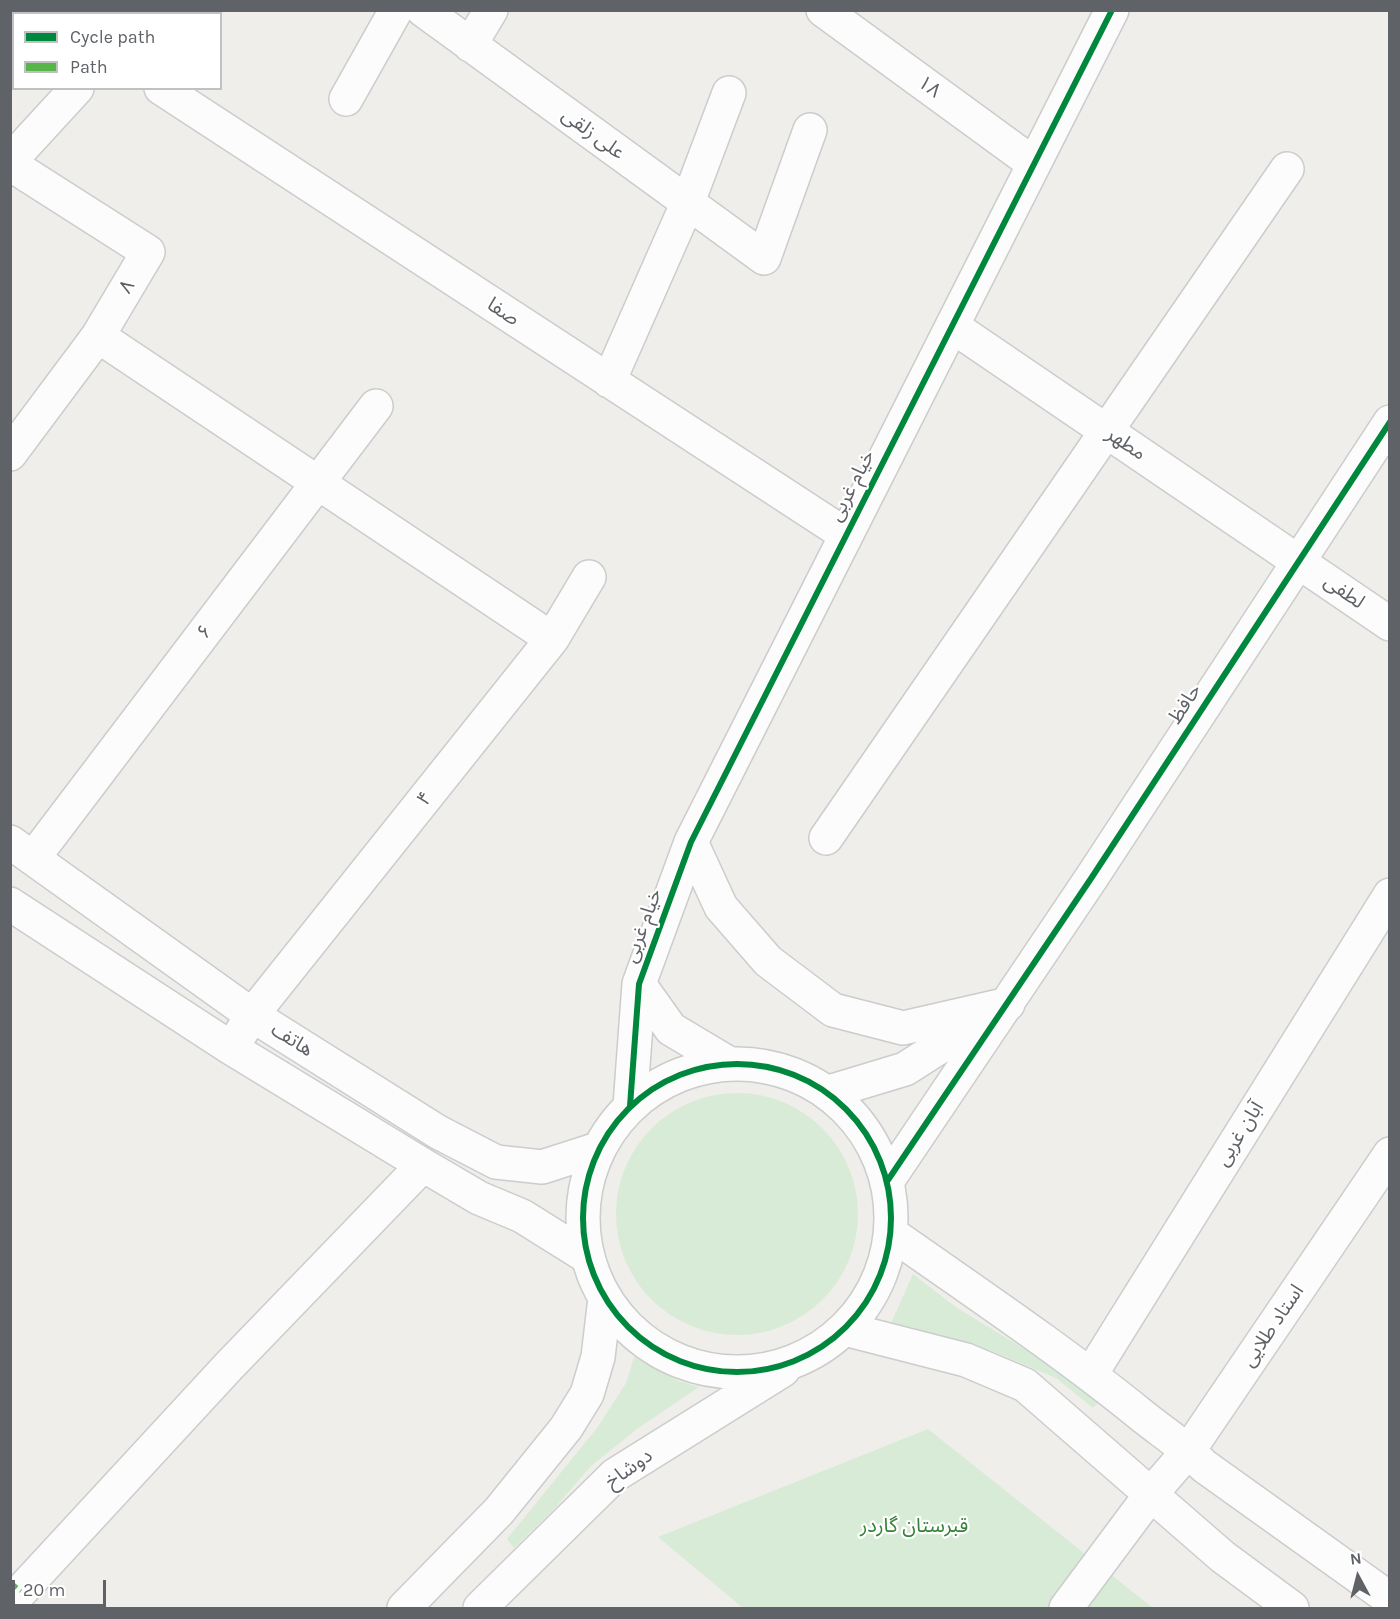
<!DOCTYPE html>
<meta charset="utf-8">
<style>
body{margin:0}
#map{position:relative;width:1400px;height:1619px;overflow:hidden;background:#efeeea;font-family:Karla,sans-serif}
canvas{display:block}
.frame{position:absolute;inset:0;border:12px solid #5f6368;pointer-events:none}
.legend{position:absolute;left:12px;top:12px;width:210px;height:78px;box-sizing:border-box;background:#fff;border:2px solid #bfc1c3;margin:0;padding:8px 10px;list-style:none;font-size:18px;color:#5f6368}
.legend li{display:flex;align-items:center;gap:12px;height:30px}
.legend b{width:30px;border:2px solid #bfc1c3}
.north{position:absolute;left:1328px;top:1547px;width:60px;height:60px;-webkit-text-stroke:4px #fff;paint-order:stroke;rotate:353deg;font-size:16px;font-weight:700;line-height:24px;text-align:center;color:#5f6368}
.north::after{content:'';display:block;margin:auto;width:21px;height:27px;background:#5f6368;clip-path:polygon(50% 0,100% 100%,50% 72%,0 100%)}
.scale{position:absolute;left:12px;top:1580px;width:94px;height:27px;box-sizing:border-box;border:3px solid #5f6368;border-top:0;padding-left:8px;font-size:18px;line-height:21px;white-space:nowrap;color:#5f6368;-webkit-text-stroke:4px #fff;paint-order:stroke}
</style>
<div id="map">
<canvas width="1400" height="1619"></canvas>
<div class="frame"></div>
<ul class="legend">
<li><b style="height:8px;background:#00873e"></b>Cycle path</li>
<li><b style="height:8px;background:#58b549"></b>Path</li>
</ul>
<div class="north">N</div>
<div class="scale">20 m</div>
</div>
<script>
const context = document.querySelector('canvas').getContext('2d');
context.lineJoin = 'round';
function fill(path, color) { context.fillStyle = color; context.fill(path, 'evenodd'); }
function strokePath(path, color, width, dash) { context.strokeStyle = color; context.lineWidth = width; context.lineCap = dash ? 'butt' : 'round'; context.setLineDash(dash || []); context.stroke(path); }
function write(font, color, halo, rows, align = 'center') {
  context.font = font + ' Karla,"Noto Sans Arabic",sans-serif'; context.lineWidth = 4.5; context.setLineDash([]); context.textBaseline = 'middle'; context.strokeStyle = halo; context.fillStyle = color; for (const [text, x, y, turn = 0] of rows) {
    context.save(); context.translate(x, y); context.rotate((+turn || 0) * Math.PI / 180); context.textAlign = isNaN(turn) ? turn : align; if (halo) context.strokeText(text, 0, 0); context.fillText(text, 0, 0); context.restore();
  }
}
fill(new Path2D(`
 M616 1214a121 121 0 1 1 242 0a121 121 0 1 1-242 0Z
 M913 1274 957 1308 1104 1397 1093 1408 1056 1378 992 1351 891 1323Z
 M634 1357 679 1381 699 1387 637 1429 591 1466 554 1509 514 1548 507 1539 597 1428 626 1383Z
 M928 1429 1153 1608H743L658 1537Z`), '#d8ebd6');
const minor = new Path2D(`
 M423 10 764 258 810 130
 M823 10 1034 164
 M142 14 144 10
 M470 45 491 10
 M161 88 846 535
 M346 99 396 10
 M10 161 77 88
 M10 164 148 252 98 336 10 454
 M952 326 1390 624
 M98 336 552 639
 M609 381 688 202 729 93
 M826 838 1287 169
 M10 842 252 1015 438 1132 496 1162 542 1167 598 1149
 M691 842 721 907 768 961 833 1010 903 1028 1008 1004
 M34 857 376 406
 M10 904 231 1048 423 1165 479 1198 522 1216 586 1256
 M639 984 671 1029 728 1063
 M241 1033 252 1015 552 639 589 577
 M583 1218a154 154 0 1 1 308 0a154 154 0 1 1-308 0Z
 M829 1092 905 1069 988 1016
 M630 1106 639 984 691 842 1112 10
 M888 1180 1092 877 1390 422
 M892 1234C976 1293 1061 1350 1140 1414 1162 1432 1185 1446 1204 1466L1390 1599
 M845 1329 966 1360 1025 1385 1223 1557 1292 1608
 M1091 1374 1390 895
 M10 1603 229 1366 423 1165
 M404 1608 499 1511 566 1428 587 1394 598 1357 605 1298
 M480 1608 615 1475 783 1370
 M1066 1608 1151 1494 1189 1450 1390 1154`);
strokePath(minor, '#cbcccc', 36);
strokePath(minor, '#fdfcfc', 33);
strokePath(new Path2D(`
 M10 1582 21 1591`), '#58b549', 4.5, [9, 4.5]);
strokePath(new Path2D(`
 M583 1218a154 154 0 1 1 308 0a154 154 0 1 1-308 0Z
 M630 1106 639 984 691 842 1112 10
 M888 1180 1092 877 1390 422`), '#00873e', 6);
write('20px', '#5f6368', '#fff', [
 ["۱۸",929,87,36],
 ["علی زلقی",593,134,36],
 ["۸",127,287,-59],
 ["صفا",503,312,33],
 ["مطهر",1126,444,34],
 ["خیام غربی",852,486,-63],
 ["لطفی",1344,592,35],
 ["۶",205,632,-53],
 ["حافظ",1185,704,-57],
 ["۴",425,799,-51],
 ["خیام غربی",643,926,-70],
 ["هاتف",292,1040,32],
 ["آبان غربی",1240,1134,-58],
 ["استاد طلایی",1273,1326,-56],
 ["دوشاخ",629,1469,-36]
]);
write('20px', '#348238', '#fff', [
 ["قبرستان گاردر",914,1526]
]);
</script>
